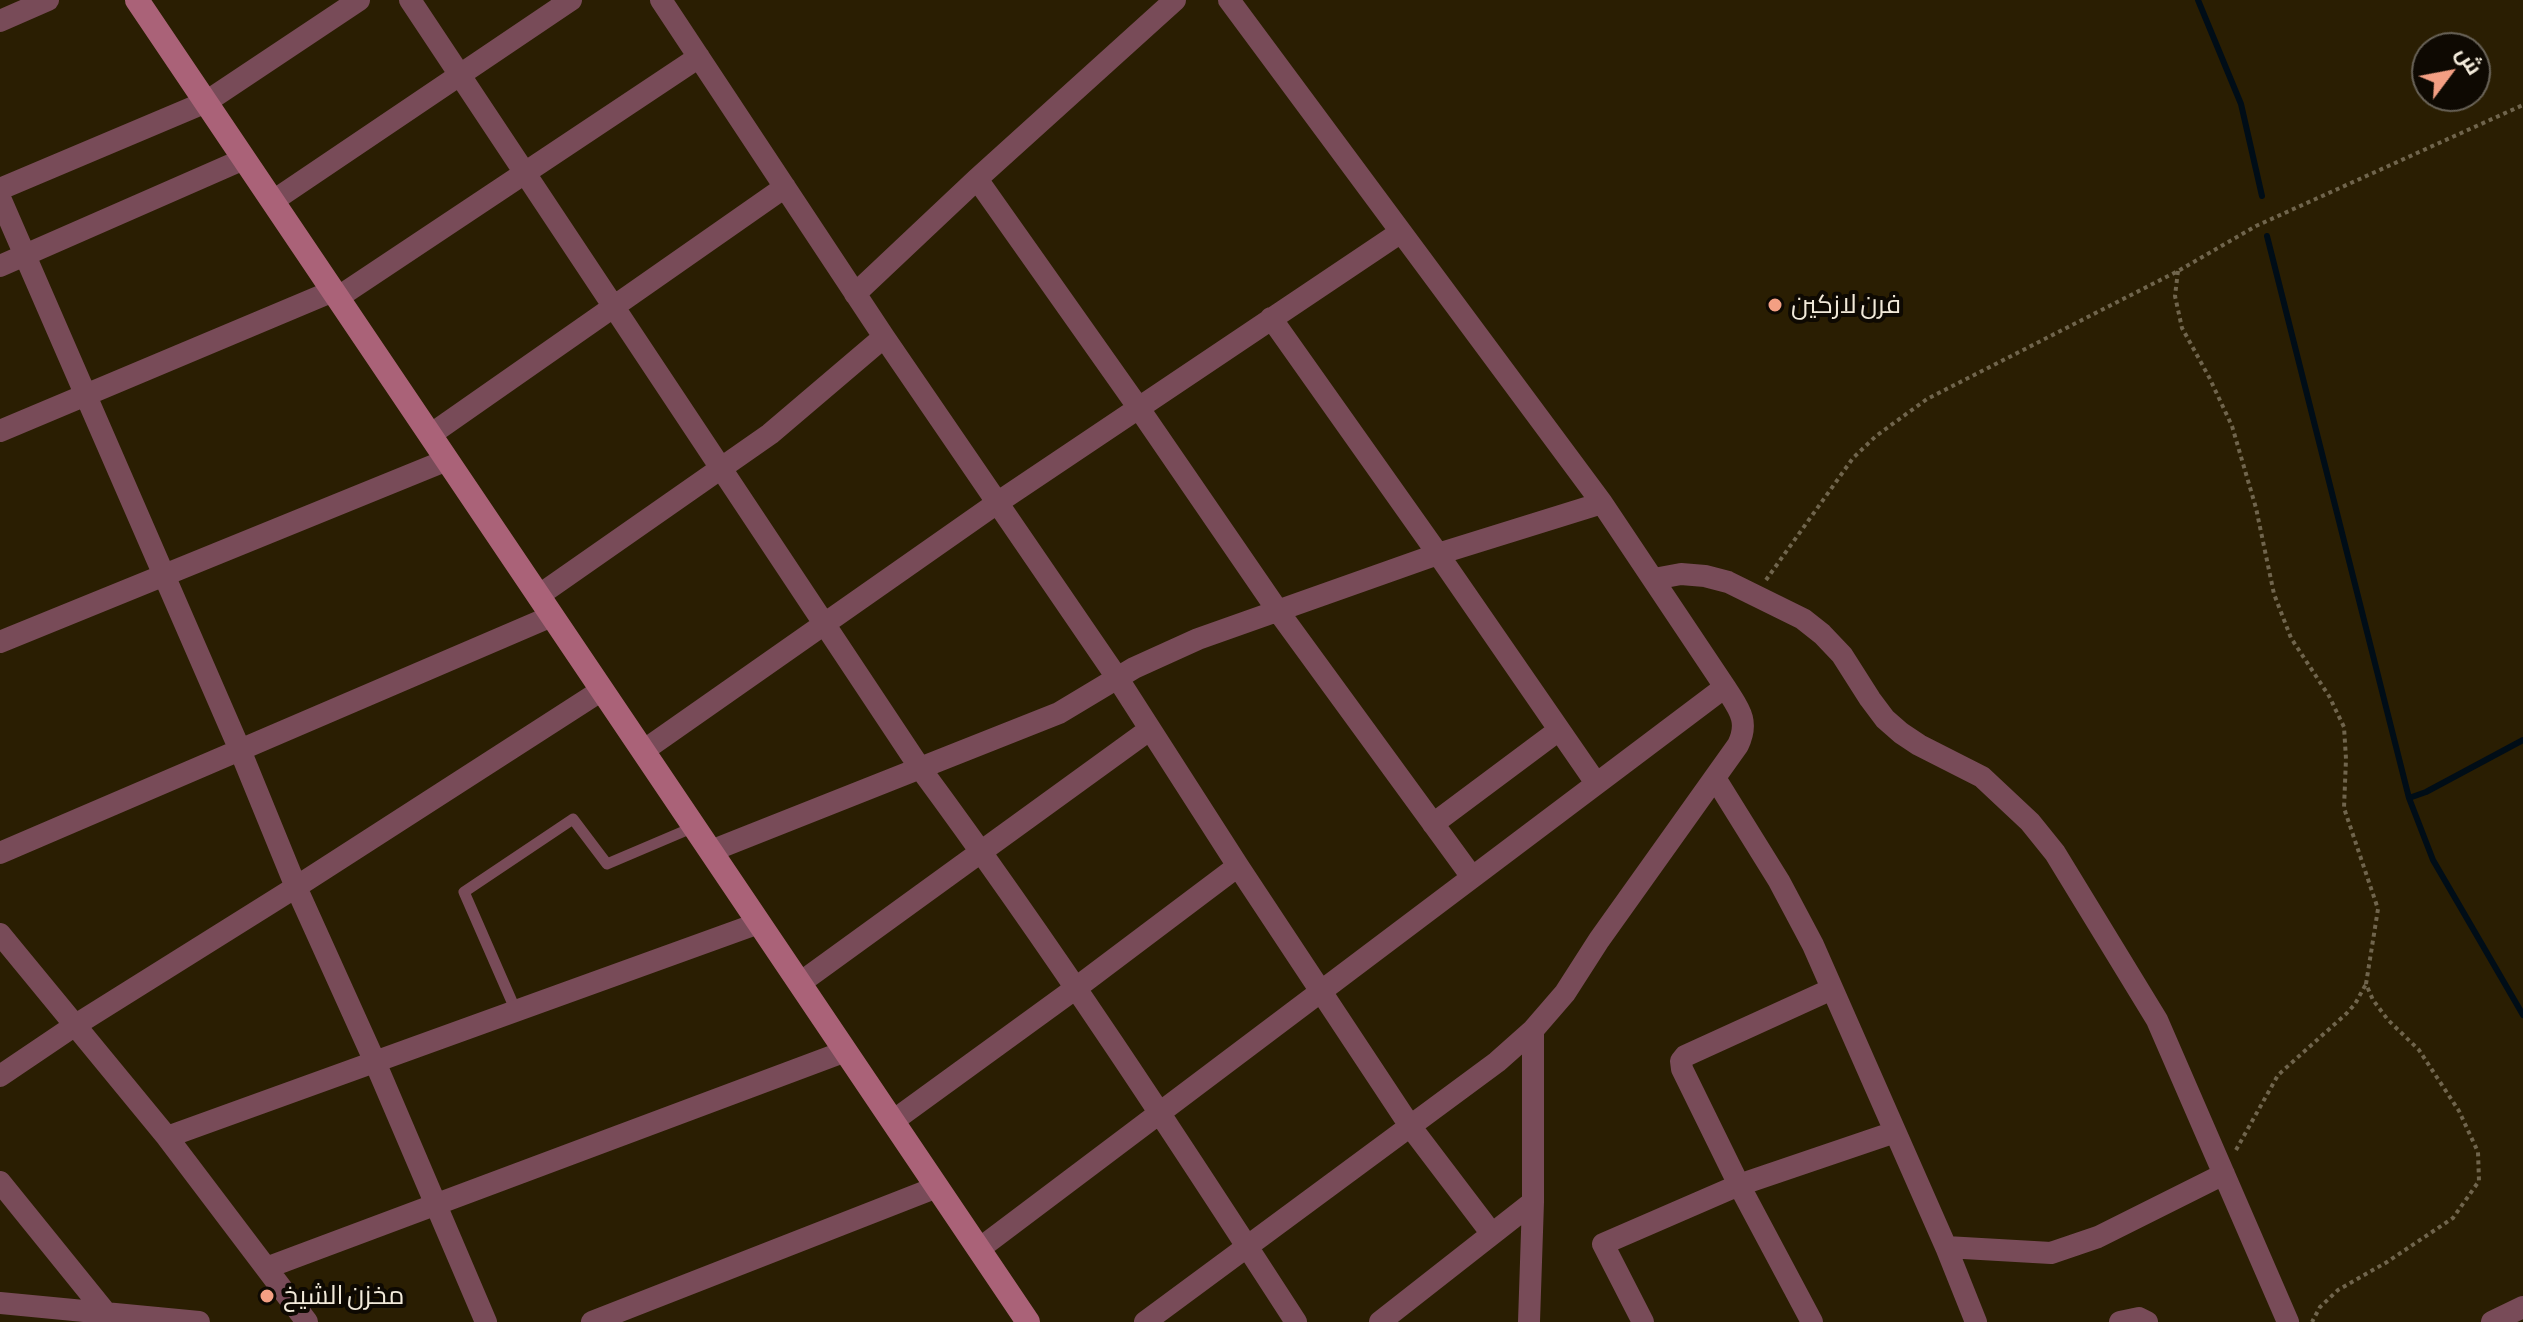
<!DOCTYPE html>
<meta charset="utf-8">
<style>
body{margin:0}
#map{position:relative;width:2523px;height:1322px;overflow:hidden;background:#2a1e02;font-family:"Asap Condensed",Cairo,sans-serif}
canvas{display:block}
.north{position:absolute;left:2411px;top:32px;width:80px;height:80px;box-sizing:border-box;background:#0e0902;border:2px solid #696358;border-radius:50%;rotate:58deg;font-size:22px;font-weight:700;line-height:32px;text-align:center;color:#f2eada}
.north::after{content:'';display:block;margin:auto;width:28px;height:36px;background:#f39f83;clip-path:polygon(50% 0,100% 100%,50% 72%,0 100%)}
</style>
<div id="map">
<canvas width="2523" height="1322"></canvas>
<div class="north">ش</div>
</div>
<script>
const context = document.querySelector('canvas').getContext('2d');
context.lineJoin = 'round';
function strokePath(path, color, width, dash) { context.strokeStyle = color; context.lineWidth = width; context.lineCap = dash ? 'butt' : 'round'; context.setLineDash(dash || []); context.stroke(path); }
function write(font, color, halo, rows, align = 'center') {
  context.font = font + ' "Asap Condensed",Cairo,sans-serif'; context.lineWidth = 8; context.setLineDash([]); context.textBaseline = 'middle'; context.strokeStyle = halo; context.fillStyle = color; for (const [text, x, y, turn = 0] of rows) {
    context.save(); context.translate(x, y); context.rotate((+turn || 0) * Math.PI / 180); context.textAlign = isNaN(turn) ? turn : align; if (halo) context.strokeText(text, 0, 0); context.fillText(text, 0, 0); context.restore();
  }
}
strokePath(new Path2D(`
 M2198 0 2241 104 2262 196
 M2267 236 2409 798 2433 860 2523 1015
 M2409 798 2426 792 2523 740`), '#000d17', 6);
strokePath(new Path2D(`
 M2178 271 2175 296 2182 328 2209 377 2232 426 2256 508 2274 594 2291 638 2329 696 2344 727 2346 759 2344 808 2378 909 2366 984 2373 1000 2388 1020 2419 1050 2459 1111 2478 1152 2479 1181 2453 1218 2387 1262 2338 1290 2320 1307 2312 1322
 M1766 580 1853 458 1876 436 1927 399 2178 271 2256 226 2523 105
 M2236 1150 2278 1075 2346 1014 2355 1004 2366 984`), '#70654d', 4, [4, 4]);
strokePath(new Path2D(`
 M516 1011 464 892 573 819 607 864 694 827`), '#784b58', 11);
strokePath(new Path2D(`
 M410 0 920 768C1053 948 1175 1135 1296 1322
 M661 0 884 337 1118 679 1238 866 1410 1126 1492 1234
 M0 21 48 0
 M977 179 1138 407 1278 611 1472 877
 M0 189 206 102 359 0
 M0 198 240 750 296 887 375 1062 486 1322
 M273 201 571 0
 M0 266 244 159
 M855 294 977 179 1175 0
 M337 298 699 57
 M1271 318 1438 554 1596 783
 M0 431 333 291
 M430 435 785 187
 M1654 579 1681 574 1705 576 1728 582 1803 619 1822 634 1842 655 1870 699 1885 719 1901 733 1919 745 1982 777 2030 822 2055 853 2157 1020 2288 1322
 M538 596 770 434 884 337
 M0 642 447 460
 M643 751 997 503 1401 232
 M1715 778 1779 881 1813 945 1946 1247 1976 1322
 M1433 824 1559 730
 M711 851 1059 713 1134 668 1198 639 1438 554 1602 503
 M0 853 552 616
 M0 934 167 1137 307 1322
 M800 983 1149 730
 M0 1076 74 1026 296 887 602 690
 M893 1121 1076 988 1238 866
 M167 1137 759 923
 M0 1182 106 1313
 M1946 1247 2051 1253 2098 1237 2224 1174
 M979 1249 1725 687
 M266 1268 846 1051
 M0 1303 199 1322
 M592 1322 937 1187
 M1145 1322 1497 1062 1533 1030 1565 993 1599 940 1738 745C1750 720 1738 708 1725 687L1602 503 1229 0
 M1380 1322 1533 1202
 M1529 1322 1533 1202V1030
 M1643 1322 1603 1244 1739 1185 1895 1132
 M1812 1322 1739 1185 1682 1069 1681 1061 1685 1056 1832 989
 M2120 1322 2139 1318 2147 1322
 M2492 1322 2523 1307`), '#784b58', 22);
strokePath(new Path2D(`
 M137 0 1028 1322`), '#aa6278', 24);
for (const [x, y, r, color] of [
 [1775,305,8,"#f39f83"],
 [267,1296,8,"#f39f83"]
]) { const dot = new Path2D(); dot.arc(x, y, r, 0, 2 * Math.PI); context.fillStyle = color; context.fill(dot); strokePath(dot, '#0e0902', 3); }
write('26px', '#f2eada', '#0e0902', [
 ["فرن لازكين",1791,305],
 ["مخزن الشيخ",283,1296]
], 'left');
</script>
